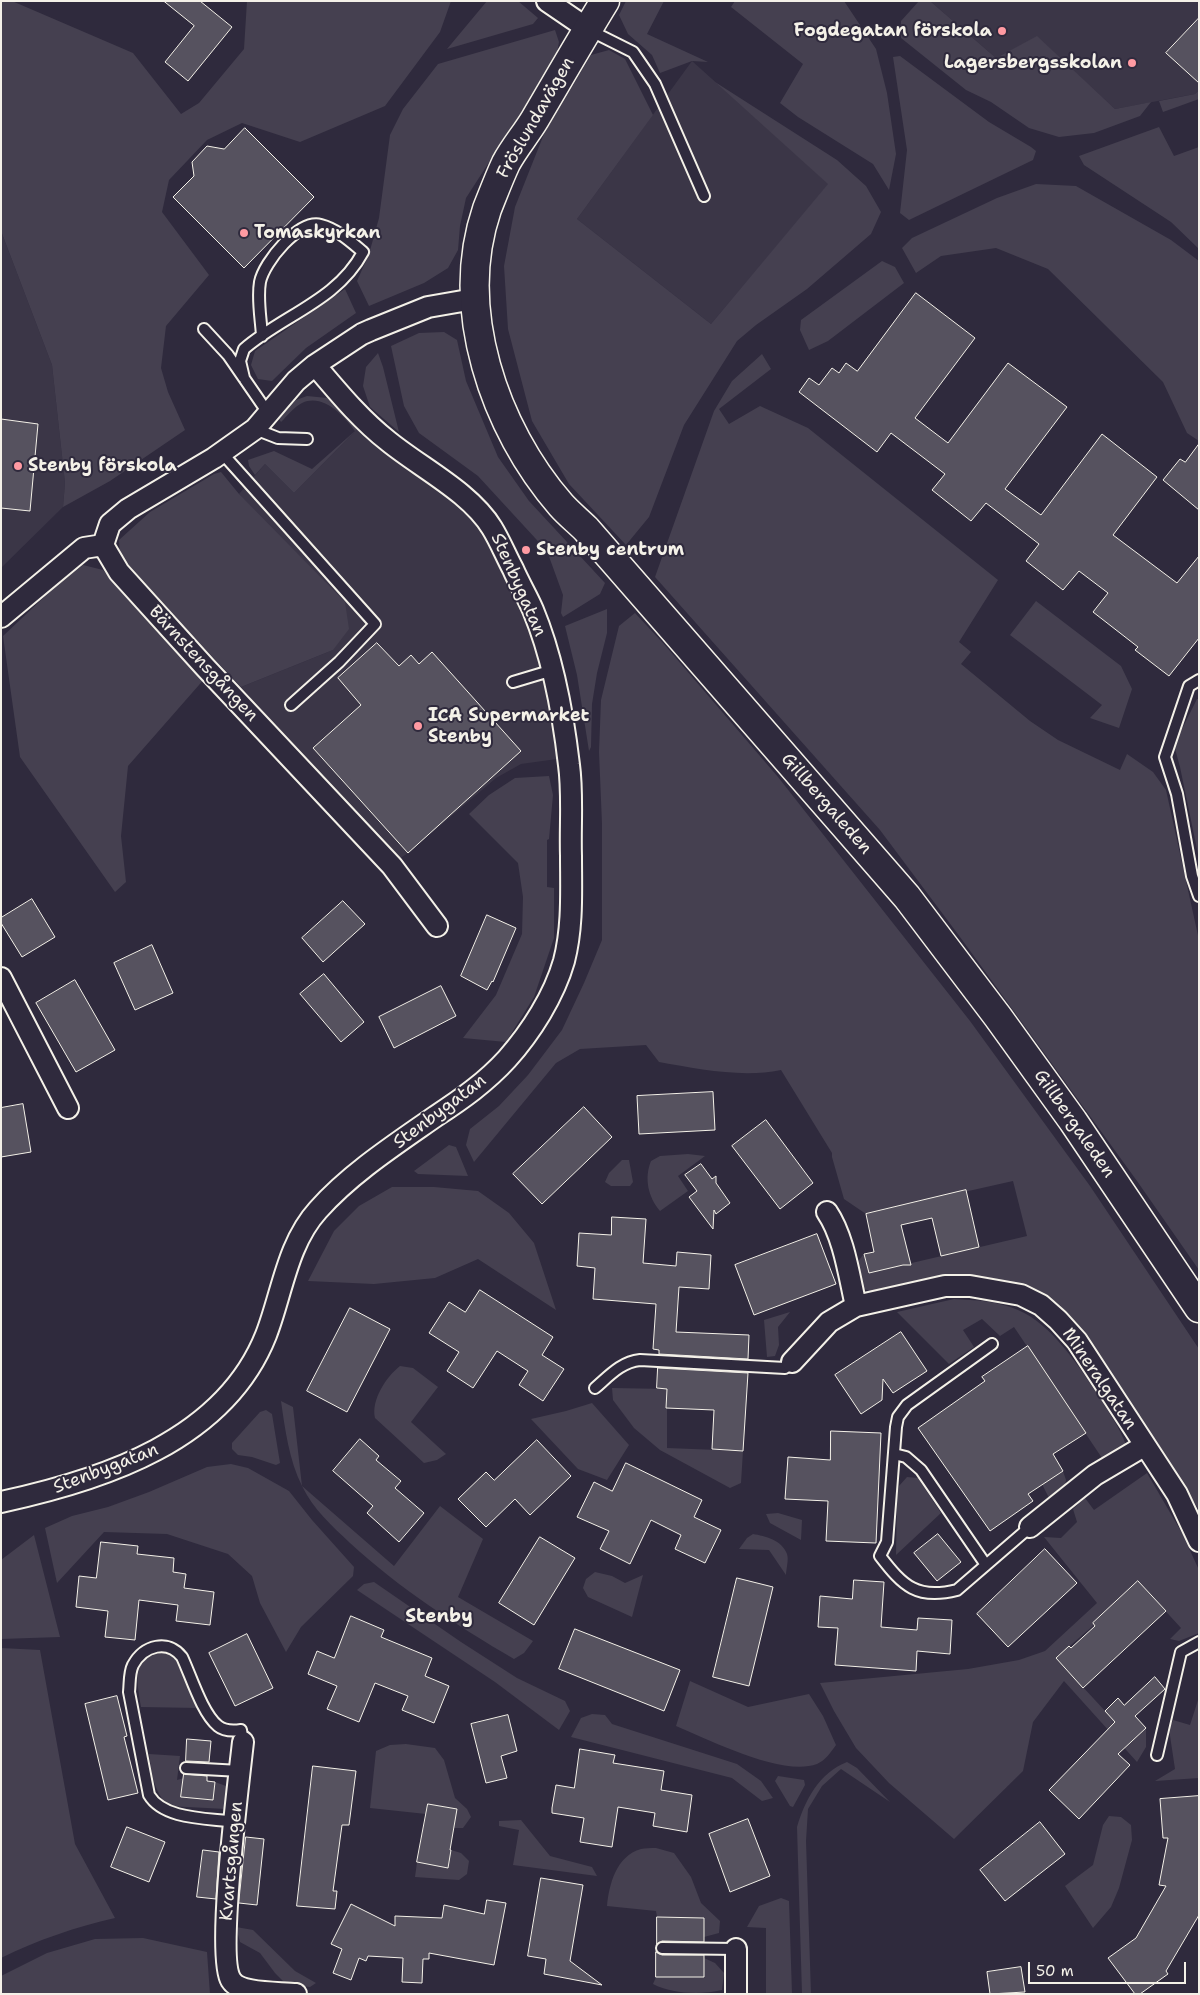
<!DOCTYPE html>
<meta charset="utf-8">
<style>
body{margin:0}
#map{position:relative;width:1200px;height:1995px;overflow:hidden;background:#2f2a3d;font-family:"Shantell Sans",sans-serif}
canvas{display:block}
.frame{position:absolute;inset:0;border:2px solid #f4f1e8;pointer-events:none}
.scale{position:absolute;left:1028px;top:1962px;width:158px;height:22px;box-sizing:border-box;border:2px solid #f4f1e8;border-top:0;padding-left:6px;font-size:15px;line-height:18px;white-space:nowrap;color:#f4f1e8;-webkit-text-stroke:4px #2f2a3d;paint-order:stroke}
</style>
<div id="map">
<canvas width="1200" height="1995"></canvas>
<div class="frame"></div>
<div class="scale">50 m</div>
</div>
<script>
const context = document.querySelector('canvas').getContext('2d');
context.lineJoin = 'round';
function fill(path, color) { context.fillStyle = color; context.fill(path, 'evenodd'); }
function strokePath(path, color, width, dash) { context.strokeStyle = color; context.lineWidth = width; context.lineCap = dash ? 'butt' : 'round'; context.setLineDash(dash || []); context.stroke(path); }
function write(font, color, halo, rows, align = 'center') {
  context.font = font + ' "Shantell Sans",sans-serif'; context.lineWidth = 4; context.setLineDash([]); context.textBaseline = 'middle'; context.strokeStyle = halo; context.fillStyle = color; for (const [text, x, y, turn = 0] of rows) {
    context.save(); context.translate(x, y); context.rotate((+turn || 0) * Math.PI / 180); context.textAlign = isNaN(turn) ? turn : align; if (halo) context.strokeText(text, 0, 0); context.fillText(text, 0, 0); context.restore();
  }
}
fill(new Path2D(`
 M930 1H1199V90L1195 94 1115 109 1037 37 996 58Z
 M692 61 829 184 711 324 577 219Z
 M1 231 52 365 65 483 63 507 1 568Z
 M360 426 441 485 486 532 524 607 547 694 557 759 521 764 496 778 408 853 396 861 241 687 333 650 239 494 265 464 294 493Z`), '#3b3647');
fill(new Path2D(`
 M1 1H12L133 53 181 114 199 103 244 49 247 1H451L440 32 385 106 300 142 242 123 207 140 169 180 162 212 209 275 166 326 161 368 168 392 185 430 110 481 63 507 65 483 52 365 1 231Z
 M487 1H518L538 18 533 24 447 49Z
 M626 1H664L647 34 708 62 692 61 660 73 652 55 628 34 619 15Z
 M735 1H844L876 49 887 93 896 154 889 190 873 164 798 117 780 103 803 64 731 7Z
 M919 1H930L996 58 1037 36 1115 109 1151 102 1140 116 1094 133 1059 137 1029 128 991 102 966 90 901 38V21Z
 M555 30 559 42 556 58 466 198 460 226 458 250 448 268 424 283 369 306 357 281 369 254 379 218 390 135 403 109 438 64Z
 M609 50 625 59 653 115 577 219 711 324 828 184 715 82 837 160 866 186 881 212 871 234 807 289 756 325 737 341 684 425 649 517 626 545 569 484 532 421 508 329 504 266 515 207 544 134 591 55Z
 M900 56 989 122 1031 147 1036 151 1033 160 909 220 900 213 907 150 893 57Z
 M1199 90V99L1163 112 1159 101 1195 94Z
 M1159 127 1174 156 1199 147V249L1171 222 1084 165 1079 156Z
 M1036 184 1076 186 1171 240 1199 261V441L1187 433 1163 382 1048 269 996 248 941 256 916 273 902 248 912 238 997 198Z
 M882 261 895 267 904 283 828 341 809 350 800 330 801 320Z
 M345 289 356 313 306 348 272 381 258 379 251 365 255 351Z
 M444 332 457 340 466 381 498 457 529 501 605 583 600 594 563 617 561 613 563 595 547 551 478 476 419 433 404 406 391 346 419 333Z
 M378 353 383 367 399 432 370 407 363 386 366 367Z
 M762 354 771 369 719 409 729 424 760 406 808 428 998 580 959 642 971 652 961 664 1030 721 1058 740 1120 770 1127 754 1153 772 1166 790 1199 940V1270L1137 1181 960 937 880 830 655 577 714 411 732 381Z
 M307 396 327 398 360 426 294 493 265 464 255 475 249 466 248 460 274 451 312 469 355 431C344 416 323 393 302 403 294 407 287 416 281 422L279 419 296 400Z
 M221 472 239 494 345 602 349 629 333 650 241 687 120 559 119 540 150 512 214 474Z
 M83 565 103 570 206 677 128 766 121 836 126 882 115 892 20 757 3 636 57 585Z
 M1036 601 1121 666 1132 689 1119 728 1090 718 1102 705 1010 635Z
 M607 609V633L597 673 592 704 591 747 589 751 577 675 565 626Z
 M635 613 663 643 778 777 970 1021 1090 1186 1199 1349V1510L1166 1456 1100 1355 1060 1307 1025 1285 987 1277 946 1275 875 1292 863 1289C855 1274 851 1268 864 1254L869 1273 1027 1236 1013 1181 866 1214 844 1199 832 1157V1153L781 1070C742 1078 698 1069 659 1062L646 1045 580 1049 556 1063 474 1162 466 1145 470 1129 499 1106 528 1075 562 1030 584 983 602 940V824L599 752 601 700 619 626Z
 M1197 699H1199V859L1180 767 1174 745Z
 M549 776 553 795 549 839 547 840V887L554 888V938L534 997 506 1042 463 1038 496 995 522 934 523 897 518 863 469 814 489 795 515 778Z
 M449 1145 456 1147 468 1176 418 1174 414 1171Z
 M688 1154 705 1156 678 1176 688 1191 660 1211C648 1197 644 1178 651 1161L660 1156Z
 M622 1160H629L633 1182 630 1186H611L605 1182 609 1173Z
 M392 1187H434L478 1191 509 1213 534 1243 556 1310 478 1259 435 1278 374 1284 308 1281 334 1231 359 1206Z
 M954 1299C975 1300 998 1301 1018 1310 1052 1324 1080 1368 1100 1398 1109 1413 1120 1428 1126 1445L1119 1455 1104 1461 1014 1327 1000 1336 982 1319 963 1330 974 1347 949 1364 897 1312Z
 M790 1312 778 1327 779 1345 775 1356 767 1357 764 1320Z
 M400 1366 413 1368 438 1387 411 1422 446 1454 437 1460 424 1463 375 1418C371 1400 386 1377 400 1366Z
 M612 1388 667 1389V1448L743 1451 741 1483 730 1488 660 1450 634 1428 613 1400Z
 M281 1401 293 1407 302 1486 394 1566 440 1506 483 1539 458 1597 533 1641 524 1653 514 1659C456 1625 400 1589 350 1543 332 1526 313 1509 302 1486 289 1460 285 1429 281 1401Z
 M592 1403 629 1445 607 1480 578 1469 531 1419 566 1411Z
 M266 1410 272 1414 280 1463 276 1465 252 1457 238 1455 232 1449V1443L260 1412Z
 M231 1464 248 1468 289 1491 312 1520 354 1567 353 1576 301 1627 286 1652 260 1603 252 1576 228 1554 167 1534 104 1532 57 1583 45 1528 72 1516 108 1507 149 1492 207 1467Z
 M1063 1471 1066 1480 1064 1491 1050 1500 1036 1472 1049 1480Z
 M1147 1473 1182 1533 1199 1570V1633L1179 1641 1170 1639 1181 1628 1138 1581 1110 1611 1056 1658 1132 1740 1146 1728V1747L1137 1762 1064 1681 1033 1722 1023 1771 954 1839 889 1783 856 1748 834 1711 820 1683 968 1669 1019 1660 1045 1651 1097 1603 1044 1537 1061 1538 1077 1522 1073 1509 1085 1498 1094 1510Z
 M907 1477 918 1478 941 1513 896 1555 897 1498 899 1486Z
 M778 1513 802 1520 801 1540 770 1523 766 1514Z
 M753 1534C765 1536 782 1540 787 1554 789 1560 786 1569 786 1575L769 1550 739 1549 747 1538Z
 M34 1535 60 1637 1 1639V1560Z
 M595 1572 612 1576 625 1583 643 1575 632 1617 588 1597 583 1588 586 1579Z
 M374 1582 461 1642 517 1678 565 1701 570 1711 559 1730 495 1682 357 1590 364 1584Z
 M1 1648 40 1650 75 1844 115 1918C76 1927 37 1940 1 1958Z
 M165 1652 175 1659 199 1708 141 1707C137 1680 130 1658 165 1652Z
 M690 1681 748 1707 809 1694 823 1716 836 1745C830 1753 826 1760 817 1764 782 1777 710 1740 676 1726Z
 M1199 1697V1778L1155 1781 1175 1769 1169 1729 1173 1720 1190 1725Z
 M592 1714 605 1715 612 1724 737 1764 761 1781 773 1798 762 1801 732 1778 571 1737 581 1718Z
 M406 1744 435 1748 444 1760 455 1798 467 1809 471 1817 463 1828H454L457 1809 428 1804 426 1814 370 1808 376 1751 390 1745Z
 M149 1754 180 1756 177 1780 184 1778 182 1797 212 1800 215 1782 226 1786 230 1793 226 1809 168 1806C153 1789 152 1775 149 1754Z
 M847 1762 857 1768 890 1802 841 1769 822 1786 808 1809 806 1841 811 1994H802L797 1827C805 1800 819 1773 847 1762Z
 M778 1776 804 1780 805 1785 793 1807 790 1806 775 1781Z
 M1109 1816 1121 1817 1131 1825 1132 1840 1119 1888 1111 1907 1093 1928 1065 1886 1093 1865 1103 1825Z
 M521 1820 550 1856 592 1867 597 1876 513 1865 519 1830 499 1826V1821Z
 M656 1848 674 1853 691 1877 701 1903 720 1921 719 1933 704 1937V1918L657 1917 656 1911 607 1906C609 1885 616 1856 641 1849 645 1848 651 1848 656 1848Z
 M451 1850 461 1853 469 1861 467 1874 459 1880 415 1877 417 1862 448 1868Z
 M781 1898 789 1901 792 1994H766V1928L747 1927 759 1906Z
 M236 1927 253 1930 295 1971 316 1983 310 1987 286 1984 275 1973 260 1953 240 1942Z
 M143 1938 207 1952 210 1994H1V1976L47 1953 95 1939Z
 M704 1958 715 1963 724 1973 722 1990C701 1995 672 1994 653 1984L656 1977H704Z`), '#454050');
const building = new Path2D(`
 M164 1H200L232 27 188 81 165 62 194 26Z
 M1199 18V83L1166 53Z
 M245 128 314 197 244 268 173 197 194 176 192 162 207 146 224 149Z
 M916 293 975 338 915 418 948 443 1008 363 1067 407 1005 489 1041 515 1102 434 1157 477 1113 535 1177 583 1199 556V638L1169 676 1135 650 1138 647 1093 612 1108 593 1079 571 1063 590 1026 561 1039 544 986 503 971 521 932 490 945 474 891 433 877 452 799 392 809 378 819 385 832 368 839 373 846 363 857 371Z
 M1 419 38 424 30 511 1 508Z
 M1199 444V510L1163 480 1180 459 1185 462Z
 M377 643 399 666 411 655 419 664 432 652 521 751 408 853 313 748 361 705 338 678Z
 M32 899 55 937 22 957 1 923V918Z
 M343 901 365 924 323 962 302 938Z
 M487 915 516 928 493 982 492 981 487 990 461 976Z
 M152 945 173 993 135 1010 114 963Z
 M324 974 364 1022 341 1042 300 994Z
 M75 980 115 1050 76 1072 36 1003Z
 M441 986 456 1016 394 1048 379 1017Z
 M713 1092 715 1130 639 1134 637 1096Z
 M23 1104 31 1152 1 1157V1108Z
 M584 1107 612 1137 542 1204 513 1174Z
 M766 1120 813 1183 780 1209 732 1146Z
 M701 1164 712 1179 716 1176V1183L730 1203 716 1214 714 1210 713 1229 689 1197 697 1191 685 1175Z
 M966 1190 979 1247 941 1256 932 1218 901 1225 911 1265H903L869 1273 864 1254 874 1252 866 1214Z
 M612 1217 646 1219 643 1263 676 1266 677 1252 711 1255 709 1289 679 1287 676 1332 749 1335 748 1359 659 1354V1350L653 1349 656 1304 593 1299 595 1268 577 1266 579 1233 611 1235Z
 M817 1234 836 1284 754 1315 735 1265Z
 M480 1290 553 1337 542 1355 564 1369 543 1401 519 1385 528 1371 497 1351 473 1388 447 1371 459 1352 429 1333 449 1302 465 1312Z
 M350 1308 390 1329 347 1412 307 1391Z
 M901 1332 927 1371 893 1393 883 1379 882 1400 861 1414 835 1375Z
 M1028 1346 1086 1433 1053 1454 1063 1471 1028 1494 1033 1501 990 1531 918 1428 985 1381 982 1377Z
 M658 1368 748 1373 743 1451 712 1449 714 1410 666 1408 667 1389 657 1388Z
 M831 1431 881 1433 876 1543 826 1541 828 1501 785 1499 788 1457 830 1460Z
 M360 1439 379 1456 376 1460 401 1481 395 1488 424 1513 399 1542 367 1513 373 1506 333 1471Z
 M537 1440 571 1476 530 1515 515 1499 486 1527 458 1499 486 1472 494 1480Z
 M626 1463 702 1500 694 1517 721 1530 705 1563 675 1549 681 1535 651 1520 630 1564 600 1549 609 1531 577 1517 594 1482 612 1491Z
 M938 1534 961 1562 937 1581 914 1553Z
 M540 1537 575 1558 534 1625 499 1603Z
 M101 1542 138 1546 137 1554 174 1558 173 1572 186 1574 184 1588 214 1592 210 1625 176 1621 178 1605 139 1600 135 1640 105 1637 108 1611 76 1607 79 1576 96 1578Z
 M1045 1549 1077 1583 1008 1647 977 1614Z
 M737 1578 773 1587 749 1686 713 1677Z
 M854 1580 884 1582 881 1627 917 1630 918 1618 952 1620 950 1654 917 1651 916 1671 835 1665 838 1628 818 1627 820 1596 852 1599Z
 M1138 1581 1166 1611 1083 1688 1056 1658 1069 1646 1071 1648 1095 1626 1093 1623Z
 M351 1616 384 1630 381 1637 432 1658 425 1676 449 1686 434 1723 402 1710 408 1696 375 1683 359 1722 327 1709 337 1686 308 1674 317 1651 334 1658Z
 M575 1629 680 1670 664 1711 559 1669Z
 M247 1634 273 1688 235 1706 209 1653Z
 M1155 1677 1165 1689 1135 1716 1146 1728 1118 1754 1130 1765 1079 1819 1049 1790 1115 1722 1105 1711 1118 1698 1124 1705Z
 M117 1696 127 1736 124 1737 138 1793 108 1800 85 1704Z
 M508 1715 517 1751 501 1756 507 1778 486 1783 471 1724Z
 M187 1739 211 1741 209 1762 186 1761Z
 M580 1749 615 1755 613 1763 664 1771 661 1790 692 1795 687 1832 653 1826 655 1813 618 1807 612 1847 580 1842 584 1818 552 1813V1808L556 1785 574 1788Z
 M313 1766 356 1771 349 1825H342L333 1891H337L335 1909 297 1906Z
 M184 1774 207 1776V1781L215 1782 213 1800 181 1797Z
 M1199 1796V1915L1166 1971 1168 1974 1140 1994H1135L1108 1958 1136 1938 1166 1886 1159 1885 1168 1838H1163L1160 1799Z
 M428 1804 457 1809 450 1850H451L448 1868 417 1862Z
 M748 1819 770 1876 730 1892 709 1834Z
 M1040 1822 1065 1854 1005 1901 980 1870Z
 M127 1827 165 1842 149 1882 111 1867Z
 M246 1837 264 1839 257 1905 239 1903Z
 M203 1850 219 1852 216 1899 197 1897Z
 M541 1878 583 1885 570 1961 602 1985 544 1974 546 1959 528 1956Z
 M487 1900 506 1903 494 1965 429 1953V1959H423L422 1983 402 1982 403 1958 368 1956 366 1961 359 1958 351 1980 333 1973 342 1949 331 1944 351 1904 395 1926V1916L442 1918 444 1905 484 1914Z
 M657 1917 704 1918V1942L662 1941 657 1944Z
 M656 1952 662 1955H704V1977H656Z
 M1021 1967 1025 1992 990 1994 987 1972Z`);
fill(building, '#56525f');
strokePath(building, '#f4f1e8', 1);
const service = new Path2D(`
 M589 30 633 52 655 84 704 196
 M204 329 228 355 268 413
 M244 378 240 361 244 349C283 315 337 301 363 252 351 242 337 229 321 225 299 219 264 262 260 282 257 299 261 319 262 336
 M255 429 278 438 307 439
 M222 453 375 624 339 662 291 705
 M1199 680 1189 686 1165 757 1177 794 1192 876 1199 896
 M513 682 553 670
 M992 1344 907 1405 898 1417 896 1427 887 1542 880 1556C903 1586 917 1600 957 1590L1030 1527
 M595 1388C609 1376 621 1362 640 1360L785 1368 792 1362
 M894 1454 906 1457 921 1470 986 1565
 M1157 1755 1181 1652 1199 1642
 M186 1768 240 1771
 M235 1822C208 1818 164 1820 149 1795L129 1692C130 1683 129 1673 133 1665 144 1645 168 1639 182 1657 191 1676 202 1713 218 1726 224 1731 234 1731 241 1730L243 1742
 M662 1948 736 1949`);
const minor = new Path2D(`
 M547 1 588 29
 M1 617 84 548 103 545
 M437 926 392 866 205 667 119 572 103 545 110 524 128 509 214 458 255 429 296 381 315 365 362 334 371 330 428 307 474 299
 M1 978 68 1108
 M827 1212C844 1237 849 1276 856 1306
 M792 1362 829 1322 856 1306 945 1286H970L1021 1295 1041 1305 1058 1320 1077 1341 1177 1494 1199 1541
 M1 1502C103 1480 224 1441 266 1335 282 1294 287 1244 318 1210 351 1173 396 1144 436 1116 462 1099 486 1082 507 1059 531 1032 554 996 564 961 573 926 571 891 571 856 570 826 573 794 569 765 563 713 553 658 533 610 527 596 519 583 513 569 506 556 500 541 492 528 470 492 421 468 388 441 360 419 338 392 315 365
 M1030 1527 1095 1475 1144 1446
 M243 1742C239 1779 216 1957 231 1980 240 1995 279 1992 296 1994
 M736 1994V1949`);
const secondary = new Path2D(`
 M605 1C581 40 558 80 535 119 526 134 514 148 506 163 499 178 493 194 487 209 453 309 494 428 561 505 569 514 578 521 586 529L907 897 998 1017 1073 1121 1199 1308`);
strokePath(service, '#f4f1e8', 14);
strokePath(minor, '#f4f1e8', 24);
strokePath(secondary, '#f4f1e8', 31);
strokePath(service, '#2f2a3d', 10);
strokePath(minor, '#2f2a3d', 20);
strokePath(secondary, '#2f2a3d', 28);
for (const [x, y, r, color] of [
 [1002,31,5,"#ff9aa2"],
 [1132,63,5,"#ff9aa2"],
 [244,233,5,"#ff9aa2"],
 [18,466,5,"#ff9aa2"],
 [526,550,5,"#ff9aa2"],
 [418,726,5,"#ff9aa2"]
]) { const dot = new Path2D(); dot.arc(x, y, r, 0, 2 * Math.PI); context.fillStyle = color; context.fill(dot); strokePath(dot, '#2f2a3d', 2); }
write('bold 18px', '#f4f1e8', '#2f2a3d', [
 ["Fogdegatan förskola",992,31,"right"],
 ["Lagersbergsskolan",1122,63,"right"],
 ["Tomaskyrkan",254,233],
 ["Stenby förskola",28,466],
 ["Stenby centrum",536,550],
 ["ICA Supermarket",428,716],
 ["Stenby",428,737]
], 'left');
write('18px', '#f4f1e8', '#2f2a3d', [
 ["Fröslundavägen",536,118,-60],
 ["Stenbygatan",518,585,66],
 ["Bärnstensgången",203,664,47],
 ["Gillbergaleden",826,804,49],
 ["Stenbygatan",440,1112,-37],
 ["Gillbergaleden",1074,1124,55],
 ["Mineralgatan",1099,1379,56],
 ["Stenbygatan",106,1469,-21],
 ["Kvartsgången",232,1861,-85]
]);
write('bold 19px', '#f4f1e8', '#2f2a3d', [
 ["Stenby",439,1617]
]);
</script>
